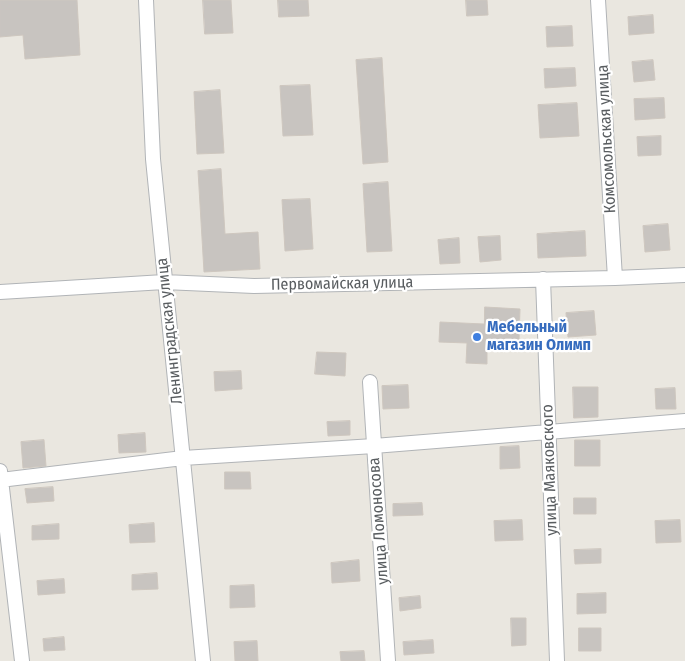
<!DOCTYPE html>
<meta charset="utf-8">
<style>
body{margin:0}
canvas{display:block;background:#eae7e0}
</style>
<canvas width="685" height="661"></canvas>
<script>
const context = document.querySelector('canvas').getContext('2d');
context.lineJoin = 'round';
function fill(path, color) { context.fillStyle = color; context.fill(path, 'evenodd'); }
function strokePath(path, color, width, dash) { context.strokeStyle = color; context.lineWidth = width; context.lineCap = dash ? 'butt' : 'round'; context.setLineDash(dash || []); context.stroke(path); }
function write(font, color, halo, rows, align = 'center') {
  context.font = font + ' "Fira Sans Condensed",sans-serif'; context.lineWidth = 4.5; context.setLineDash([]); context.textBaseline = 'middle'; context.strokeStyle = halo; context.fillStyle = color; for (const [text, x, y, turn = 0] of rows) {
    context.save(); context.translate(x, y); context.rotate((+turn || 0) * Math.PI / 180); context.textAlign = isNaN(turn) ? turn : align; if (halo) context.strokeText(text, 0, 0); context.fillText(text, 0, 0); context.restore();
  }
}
const building = new Path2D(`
 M0 0H77L80 55 25 59 23 35 0 37Z
 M203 0H231L233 33 205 34Z
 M278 0H308L309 16 279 17Z
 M466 0H487L488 15 467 16Z
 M653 15 654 33 629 35 628 17Z
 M572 26 573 46 547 47 546 27Z
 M382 58 388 162 363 164 356 60Z
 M653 60 655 80 634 82 632 62Z
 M575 68 576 86 545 88 544 69Z
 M310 85 313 135 283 136 280 86Z
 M220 90 224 153 197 154 194 92Z
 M664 98 665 118 635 120 634 99Z
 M577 103 579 136 540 138 538 105Z
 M661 136V155L638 156 637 137Z
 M221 169 225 234 258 232 260 269 204 272 198 171Z
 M388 182 392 251 367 252 363 184Z
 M310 199 313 249 285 251 282 200Z
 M668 224 670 250 645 252 643 226Z
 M585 231 586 256 538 258 537 234Z
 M500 236 501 260 480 262 478 237Z
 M459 238 460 263 440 264 438 240Z
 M485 307 520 309 519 341 487 340V364L466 363 467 343 439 342 440 322 484 324Z
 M594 311 596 335 568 337 566 313Z
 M317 352 346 353 345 376 315 374Z
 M241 371 242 389 215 391 214 372Z
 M408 385 409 408 383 409 382 386Z
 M573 387H598V417L574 418Z
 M675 388 676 409H656L655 389Z
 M350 421V435L328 436 327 422Z
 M145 433 146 452 119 453 118 435Z
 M44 440 46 466 23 468 21 442Z
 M575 440H600V466H575Z
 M519 446 520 468 500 469V447Z
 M225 472H250L251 489H225Z
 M53 487 54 501 27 503 25 489Z
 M574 498H596V514H574Z
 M422 503 423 515 393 516V504Z
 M522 520 523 540 495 541 494 521Z
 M680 520 681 542 656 543 655 521Z
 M154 523 155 542 130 543 129 525Z
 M59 524V539L32 540V526Z
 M601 549V563L575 564 574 550Z
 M359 560 360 581 332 583 331 563Z
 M157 573 158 589 132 590V575Z
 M64 579 65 593 38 595 37 581Z
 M254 585 255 607 230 608V586Z
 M606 593V613L577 614V594Z
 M420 596 421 608 400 611 399 598Z
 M511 618H526V645L512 646Z
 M579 628H601V651H579Z
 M64 637 65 650 44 651 43 639Z
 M433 640 434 653 404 655 403 642Z
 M257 641 258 661H235L234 642Z
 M364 651 365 661H341L340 652Z`);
fill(building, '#c8c4c0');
strokePath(building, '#cec7bf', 1);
const minor = new Path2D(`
 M146 0 153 159 203 661
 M598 0 615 278
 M543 279 557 661
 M0 292 164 282 254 286 615 278 685 275
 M370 382 388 661
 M0 471 22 661
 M0 480 183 458 374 446 685 421`);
strokePath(minor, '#b1b4b7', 16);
strokePath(minor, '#fff', 14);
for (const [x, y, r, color] of [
 [477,337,5,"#3f7fe0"]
]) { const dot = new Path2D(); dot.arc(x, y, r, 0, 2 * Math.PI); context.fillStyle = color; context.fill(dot); strokePath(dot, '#fff', 2); }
write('16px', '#595d60', '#fff', [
 ["Комсомольская улица",607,139,-93],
 ["Первомайская улица",342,284,-1],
 ["Ленинградская улица",170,331,-96],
 ["улица Маяковского",550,470,-92],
 ["улица Ломоносова",379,521,-94]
]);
write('bold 16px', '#366cbe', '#fff', [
 ["Мебельный",487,328],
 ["магазин Олимп",487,346]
], 'left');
</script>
